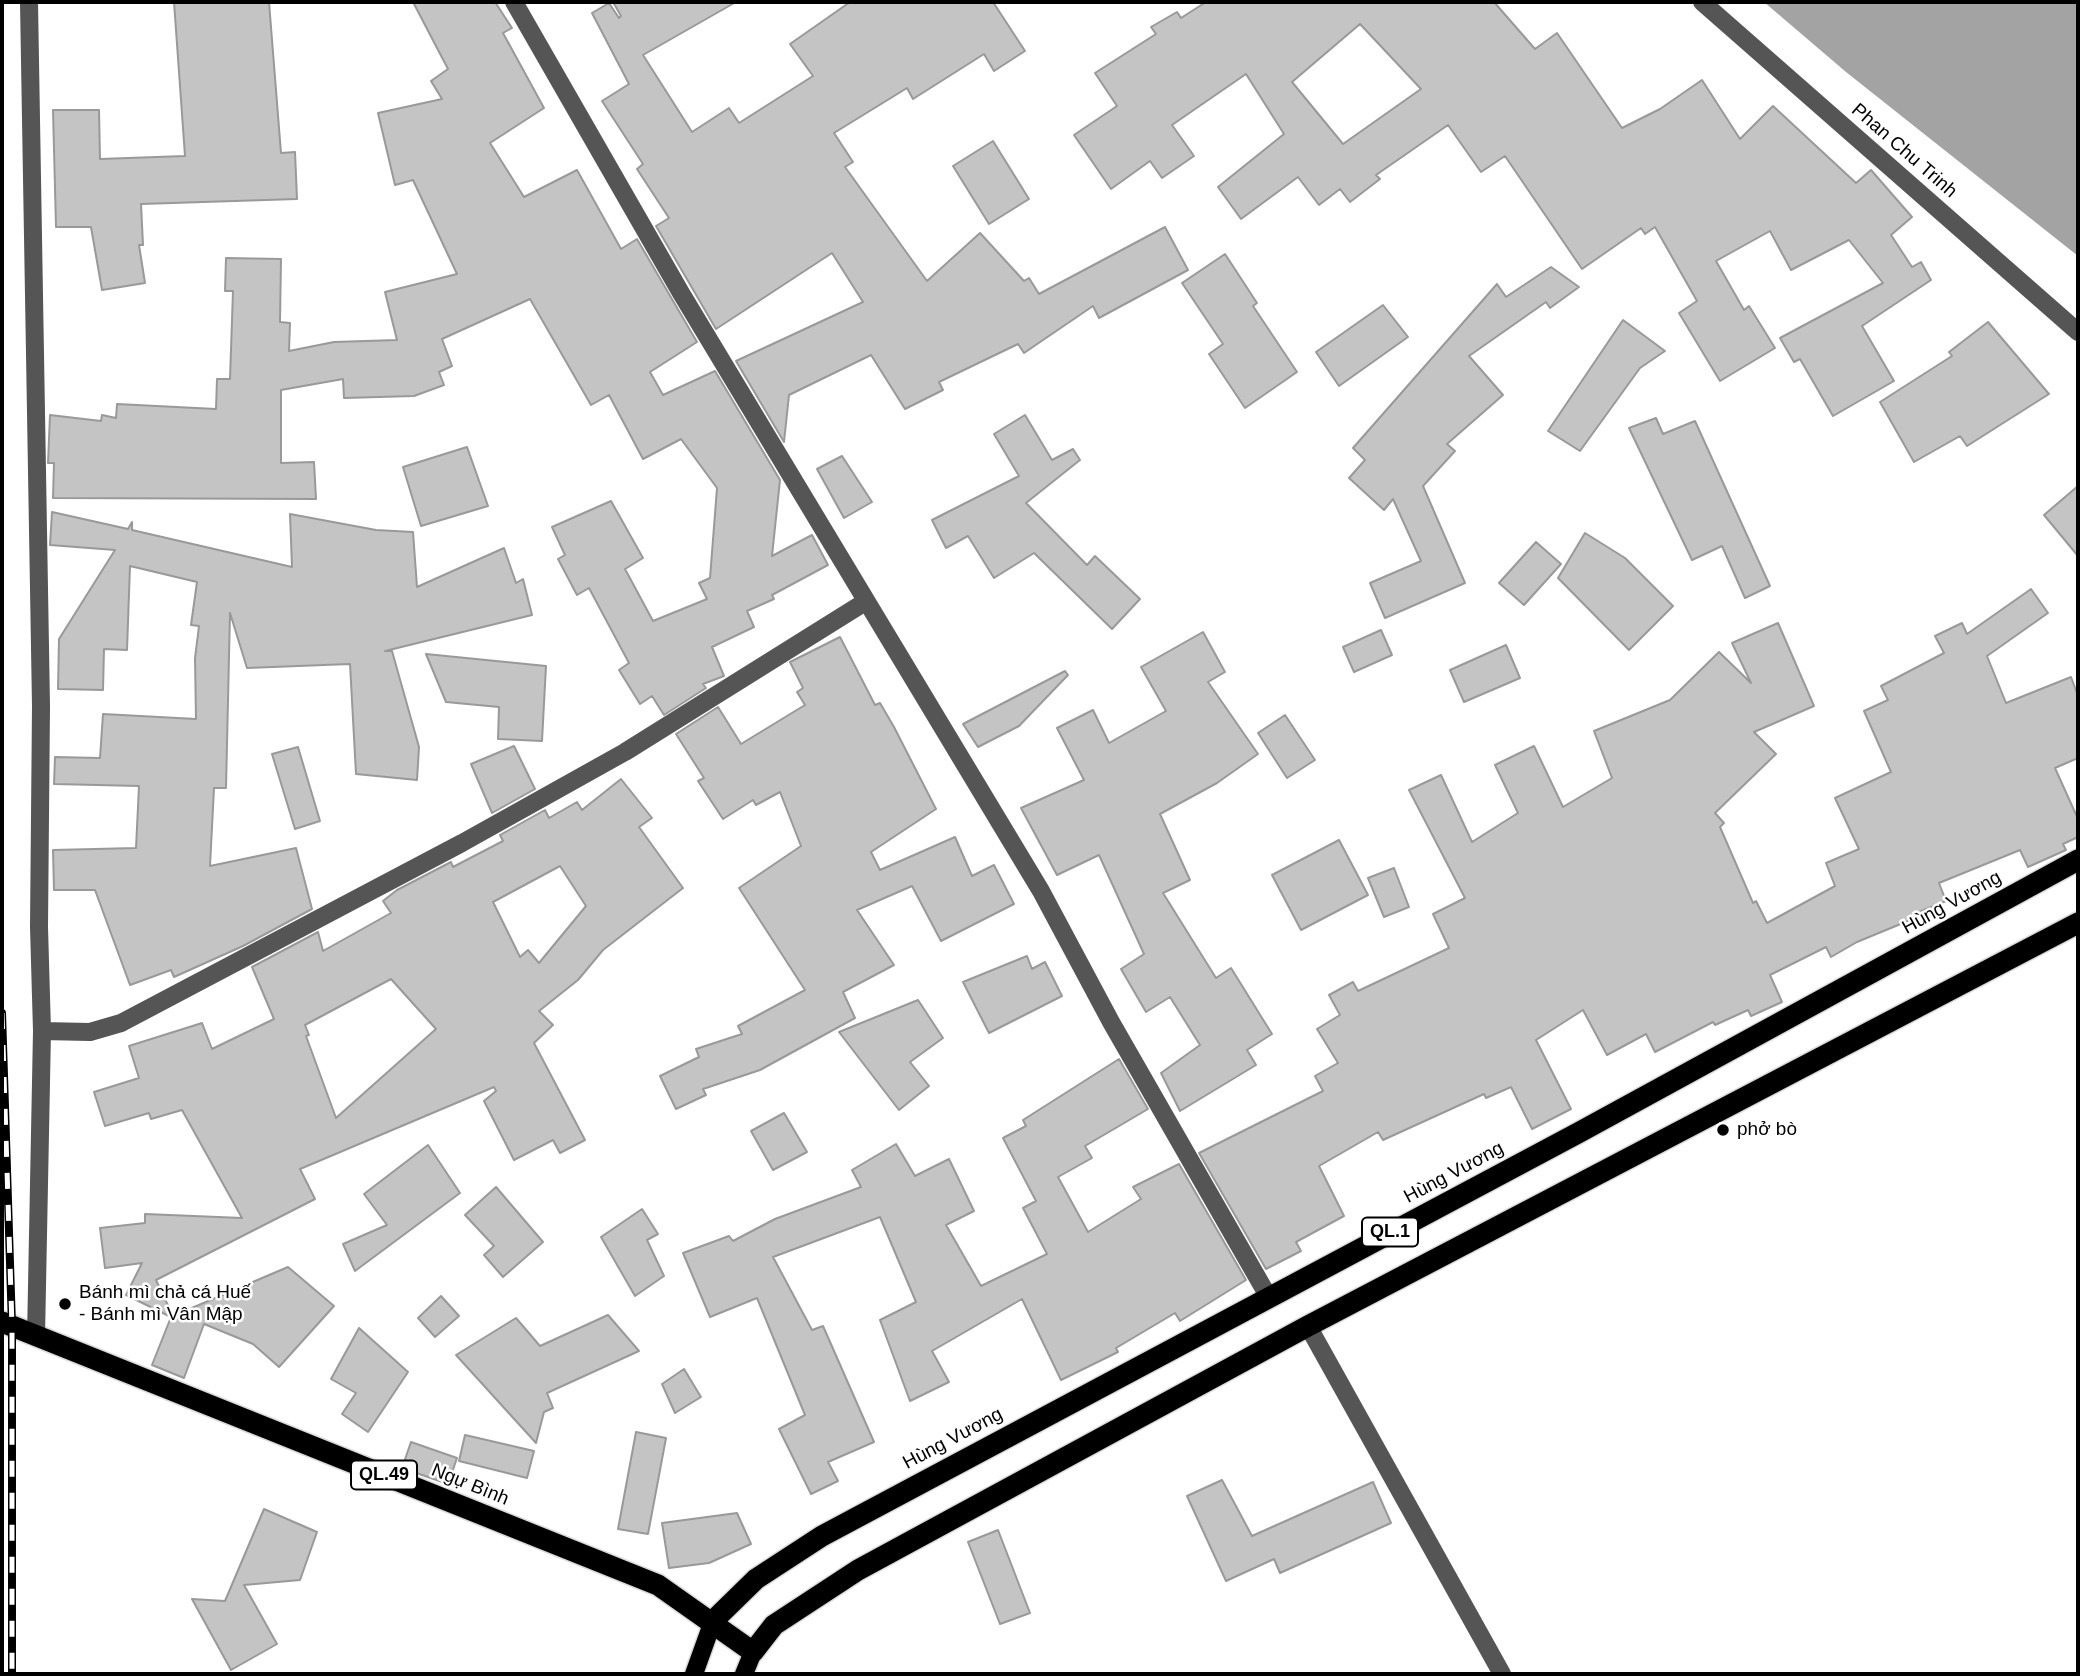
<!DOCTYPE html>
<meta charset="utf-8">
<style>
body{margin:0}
#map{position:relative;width:2080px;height:1676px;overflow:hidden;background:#fff;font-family:Helvetica,sans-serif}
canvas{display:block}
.frame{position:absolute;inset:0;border:4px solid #000;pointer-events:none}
</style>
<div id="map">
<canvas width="2080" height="1676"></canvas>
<div class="frame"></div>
</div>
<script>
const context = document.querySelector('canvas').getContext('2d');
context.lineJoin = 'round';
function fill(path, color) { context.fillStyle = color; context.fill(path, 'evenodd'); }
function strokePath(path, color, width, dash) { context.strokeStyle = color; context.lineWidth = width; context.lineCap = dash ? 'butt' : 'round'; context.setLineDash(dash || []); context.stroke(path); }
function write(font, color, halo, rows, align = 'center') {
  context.font = font + ' Helvetica,sans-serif'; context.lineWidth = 5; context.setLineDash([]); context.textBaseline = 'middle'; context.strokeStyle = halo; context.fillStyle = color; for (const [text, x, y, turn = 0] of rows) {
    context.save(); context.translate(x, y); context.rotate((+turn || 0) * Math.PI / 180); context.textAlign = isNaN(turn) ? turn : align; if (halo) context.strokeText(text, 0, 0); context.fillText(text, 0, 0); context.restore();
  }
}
fill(new Path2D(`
 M1764 2H2078V256L1846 72Z`), '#a3a3a3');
const building = new Path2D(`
 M174 2H269L281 153 295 152 297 199 141 204 143 245H139L145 283 102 290 91 227H56L53 110H99L100 159 185 156Z
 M413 2H495L512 28 503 33 544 108 490 143 524 197 577 170 621 249 637 239 697 342 650 372 663 395 715 371 780 480 772 556 812 535 828 565 772 595 774 599 747 611 754 627 712 647 724 676 703 684 706 688 664 715 652 696 640 704 619 670 629 663 589 588 577 595 558 559 565 555 552 527 611 501 643 558 625 569 653 621 707 599 699 583 710 578 717 488 681 439 643 459 609 395 591 405 530 299 442 339 452 366 439 372 444 385 414 396 344 398 343 379 281 390V463L314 462 316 499 53 498 54 463H48L50 415 101 421 102 415 116 418 117 404 216 409 217 379H230L233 291H225L226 258 281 259 280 322 290 323 289 351 334 342 397 340 385 292 457 274 413 180 395 185 378 113 442 99 431 81 448 69Z
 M613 2H736L643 55 692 132 729 108 739 123 813 76 790 44 850 2H993L1025 51 994 71 984 54 913 99 907 88 834 133 853 162 845 167 927 281 980 233 1024 281 1029 278 1039 294 1165 227 1188 270 1099 318 1093 306 1024 353 1018 344 939 382 943 390 905 409 871 355 789 395 784 442 736 361 863 302 832 253 716 329 656 226 669 218 637 169 643 164 602 101 629 84 592 13 609 3 619 18 621 16Z
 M1206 2H1494L1535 49 1557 33 1622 128 1660 109 1702 80 1740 139 1773 106 1856 183 1871 170 1912 217 1891 235 1912 267 1921 262 1931 280 1862 326 1894 381 1833 416 1800 359 1794 362 1780 338 1883 283 1849 240 1791 270 1770 231 1716 261 1744 310 1749 306 1775 348 1720 381 1679 313 1697 301 1655 227 1645 234 1641 228 1582 269 1505 156 1481 172 1448 125 1376 175 1380 179 1350 202 1340 189 1319 205 1298 177 1241 219 1218 187 1284 134 1246 74 1172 125 1194 156 1162 178 1150 161 1111 189 1074 135 1117 106 1095 73 1156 34 1151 27 1177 12 1181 18ZM1360 24 1421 89 1343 144 1292 82Z
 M993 141 1029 199 989 224 953 166Z
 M1225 254 1257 303 1253 306 1297 372 1245 408 1209 354 1223 344 1182 283Z
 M1551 267 1579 287 1550 308 1546 302 1469 356 1503 395 1447 444 1455 451 1423 486 1465 583 1385 618 1370 583 1421 561 1393 499 1384 510 1349 478 1365 460 1353 448 1497 284 1506 297Z
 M1383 305 1408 337 1339 386 1316 352Z
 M1623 320 1665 351 1640 368 1580 451 1548 431Z
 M1988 322 2049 394 1967 446 1960 436 1914 462 1880 402 1952 356 1949 352Z
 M1025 415 1052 460 1073 449 1080 460 1026 503 1087 565 1095 556 1140 599 1112 629 1034 553 994 578 968 536 946 548 932 520 1019 476 994 434Z
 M1656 418 1663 434 1695 421 1770 586 1745 598 1722 546 1692 560 1629 428Z
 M467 447 488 506 421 526 403 467Z
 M842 456 872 502 844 518 817 469Z
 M2078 486V556L2044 515Z
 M52 512 128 529 132 522V530L292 567 290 514 376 530 413 532 417 587 504 548 516 583 523 579 532 615 385 651H392L419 747 417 780 356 774 350 664 247 668 230 613 226 788H214L210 866 296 848 312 909 243 946 174 977 171 970 130 985 95 890H54L53 850 136 848 139 786 54 784 55 757 100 758 103 714 196 719 195 658 199 626 191 625 197 582 130 566 127 650 104 649 103 690 58 689 59 639 115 550 50 545Z
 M1585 533 1625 558 1673 606 1629 650 1558 578Z
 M1536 542 1561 564 1524 605 1499 583Z
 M2031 589 2048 613 1987 656 2006 703 2071 677 2078 696V758L2055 768 2078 819V837L2063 844 2066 850 2028 867 2020 850 1939 883 1946 901 1919 912 1920 916 1857 942 1831 957 1826 947 1770 975 1782 1002 1751 1016 1748 1010 1715 1025 1713 1022 1655 1052 1646 1034 1607 1055 1583 1010 1536 1040 1571 1109 1532 1129 1511 1087 1486 1098 1484 1094 1383 1140 1378 1132 1319 1166 1344 1216 1296 1242 1301 1251 1266 1269 1199 1153 1323 1091 1315 1076 1338 1063 1317 1029 1340 1015 1329 995 1353 982 1358 991 1449 948 1433 914 1465 898 1409 790 1441 775 1472 842 1518 813 1495 765 1534 746 1563 807 1612 778 1594 731 1670 700 1719 652 1751 683 1732 643 1778 623 1814 706 1754 732 1776 754 1715 813 1724 823 1720 827 1753 903 1756 901 1767 923 1835 886 1826 863 1859 849 1835 798 1891 772 1864 711 1888 700 1881 686 1944 653 1935 636 1962 623 1967 634Z
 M1381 630 1392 655 1354 672 1343 647Z
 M1203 632 1225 672 1208 682 1258 754 1217 783 1160 814 1190 880 1163 893 1216 978 1231 968 1272 1034 1247 1050 1256 1065 1180 1111 1161 1073 1200 1045 1170 997 1146 1012 1121 969 1144 954 1099 855 1057 875 1021 808 1084 780 1057 728 1093 710 1109 743 1166 711 1141 667Z
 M840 637 875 705 880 703 894 727 936 809 871 852 880 870 955 837 972 876 994 865 1014 904 941 941 912 886 857 910 894 965 843 992 855 1018 760 1070 703 1089 706 1095 676 1109 660 1076 699 1057 696 1049 742 1034 738 1026 805 990 739 888 801 846 780 792 756 805 753 800 723 819 698 781 704 778 676 734 718 707 741 744 805 705 797 692 803 688 790 662Z
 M1506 645 1520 678 1464 702 1450 670Z
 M426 654 546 666 542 741 498 739 499 707 446 702Z
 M1065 671 1068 675 1019 726 978 747 963 724Z
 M1285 715 1315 760 1287 778 1258 733Z
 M514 746 535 789 492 813 471 764Z
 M298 747 320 821 295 829 272 754Z
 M621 779 652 818 639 827 683 888 603 950 578 980 539 1011 553 1025 534 1043 585 1140 560 1153 553 1140 514 1160 484 1101 496 1091 494 1087 300 1169 315 1199 156 1280 173 1316 288 1267 334 1306 279 1367 253 1344 204 1324 184 1378 152 1365 171 1317 126 1295 142 1263 105 1268 100 1228 145 1223V1214L242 1218 182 1110 151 1119 149 1113 105 1126 94 1092 139 1078 129 1046 202 1023 212 1049 274 1019 252 967 318 932 323 951 391 913 383 901 397 890 451 862 453 867 503 841 500 835 545 810 549 818 577 802 582 810ZM560 866 586 906 539 963 528 950 520 957 493 902ZM391 979 436 1029 336 1118 306 1036 309 1035 305 1025Z
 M1339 840 1368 895 1301 930 1272 875Z
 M1394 868 1409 907 1384 917 1368 878Z
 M1027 956 1032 969 1045 962 1062 996 989 1033 963 982Z
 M918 1000 943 1038 910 1062 929 1086 899 1110 839 1032Z
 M1119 1059 1148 1109 1085 1146 1092 1158 1058 1177 1088 1232 1141 1199 1133 1187 1179 1164 1246 1280 1180 1321 1175 1313 1116 1348 1118 1352 1061 1380 1022 1299 932 1351 949 1382 910 1401 880 1320 916 1302 880 1217 773 1257 812 1330 823 1326 874 1442 828 1462 838 1481 811 1494 779 1429 805 1415 757 1298 710 1317 683 1253 729 1236 733 1241 775 1219 861 1187 852 1170 896 1144 915 1176 949 1159 974 1211 946 1225 981 1286 1047 1254 1023 1208 1036 1201 1003 1138 1026 1126 1023 1120Z
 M784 1113 807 1152 773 1170 751 1131Z
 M428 1145 460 1193 355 1271 343 1244 387 1225 364 1194Z
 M496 1187 543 1242 503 1277 484 1255 494 1246 465 1215Z
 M642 1209 658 1234 647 1240 664 1276 635 1296 601 1237Z
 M441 1296 459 1316 435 1337 418 1318Z
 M608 1315 639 1351 547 1393 553 1408 544 1412 536 1443 456 1355 516 1318 540 1346Z
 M359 1328 408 1372 368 1432 342 1414 356 1393 331 1379Z
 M684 1369 701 1397 675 1413 662 1384Z
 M636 1432 666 1438 648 1534 618 1529Z
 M465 1435 534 1451 527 1478 459 1461Z
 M411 1442 457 1458 448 1484 402 1468Z
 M1222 1480 1252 1536 1373 1482 1391 1523 1280 1573 1274 1559 1226 1581 1187 1496Z
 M264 1509 317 1532 300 1580 244 1585 277 1644 231 1670 192 1599 225 1601Z
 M737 1513 751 1544 709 1563 669 1568 662 1523Z
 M998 1530 1030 1613 1000 1624 968 1542Z`);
fill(building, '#c4c4c4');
strokePath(building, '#999', 2);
const major = new Path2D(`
 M694 1674 713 1621
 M744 1674 753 1652`);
const highway = new Path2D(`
 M2 1322 658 1585 753 1652 774 1625 858 1570 1308 1326 2078 923
 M713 1621 756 1579 822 1536 1578 1133 2078 860`);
strokePath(major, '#dbdbdb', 21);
strokePath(highway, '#dbdbdb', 24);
strokePath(new Path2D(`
 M29 2 41 706 39 927 42 1031 90 1032 121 1023 462 843 625 752 865 602
 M514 2 681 293 1041 891 1111 1022 1268 1296
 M1702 2 2078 332
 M1308 1326 1502 1674
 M36 1337 42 1031`), '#555', 18);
strokePath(major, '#000', 18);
strokePath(highway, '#000', 21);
const rail = new Path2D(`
 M2 1013 12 1326V1674`);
strokePath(rail, '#000', 8);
strokePath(rail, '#fff', 5, [16]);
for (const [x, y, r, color] of [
 [1723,1130,7,"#000"],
 [65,1304,7,"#000"]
]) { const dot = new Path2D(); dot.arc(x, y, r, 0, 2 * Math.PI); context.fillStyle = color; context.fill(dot); strokePath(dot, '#fff', 2.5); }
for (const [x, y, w] of [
 [1390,1232,56],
 [384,1475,66]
]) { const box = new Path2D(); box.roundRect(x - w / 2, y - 14.5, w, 29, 5); context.fillStyle = '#fff'; context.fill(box); strokePath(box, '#000', 2); }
write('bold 18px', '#000', null, [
 ["QL.1",1390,1232],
 ["QL.49",384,1475]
]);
write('19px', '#000', '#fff', [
 ["Phan Chu Trinh",1904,151,41],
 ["Hùng Vương",1952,903,-29],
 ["Hùng Vương",1454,1173,-28],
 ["Hùng Vương",953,1439,-28],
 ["Ngự Bình",470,1485,22]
]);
write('19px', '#000', '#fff', [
 ["phở bò",1737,1130],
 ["Bánh mì chả cá Huế",79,1293],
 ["- Bánh mì Vân Mập",79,1315]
], 'left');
</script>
